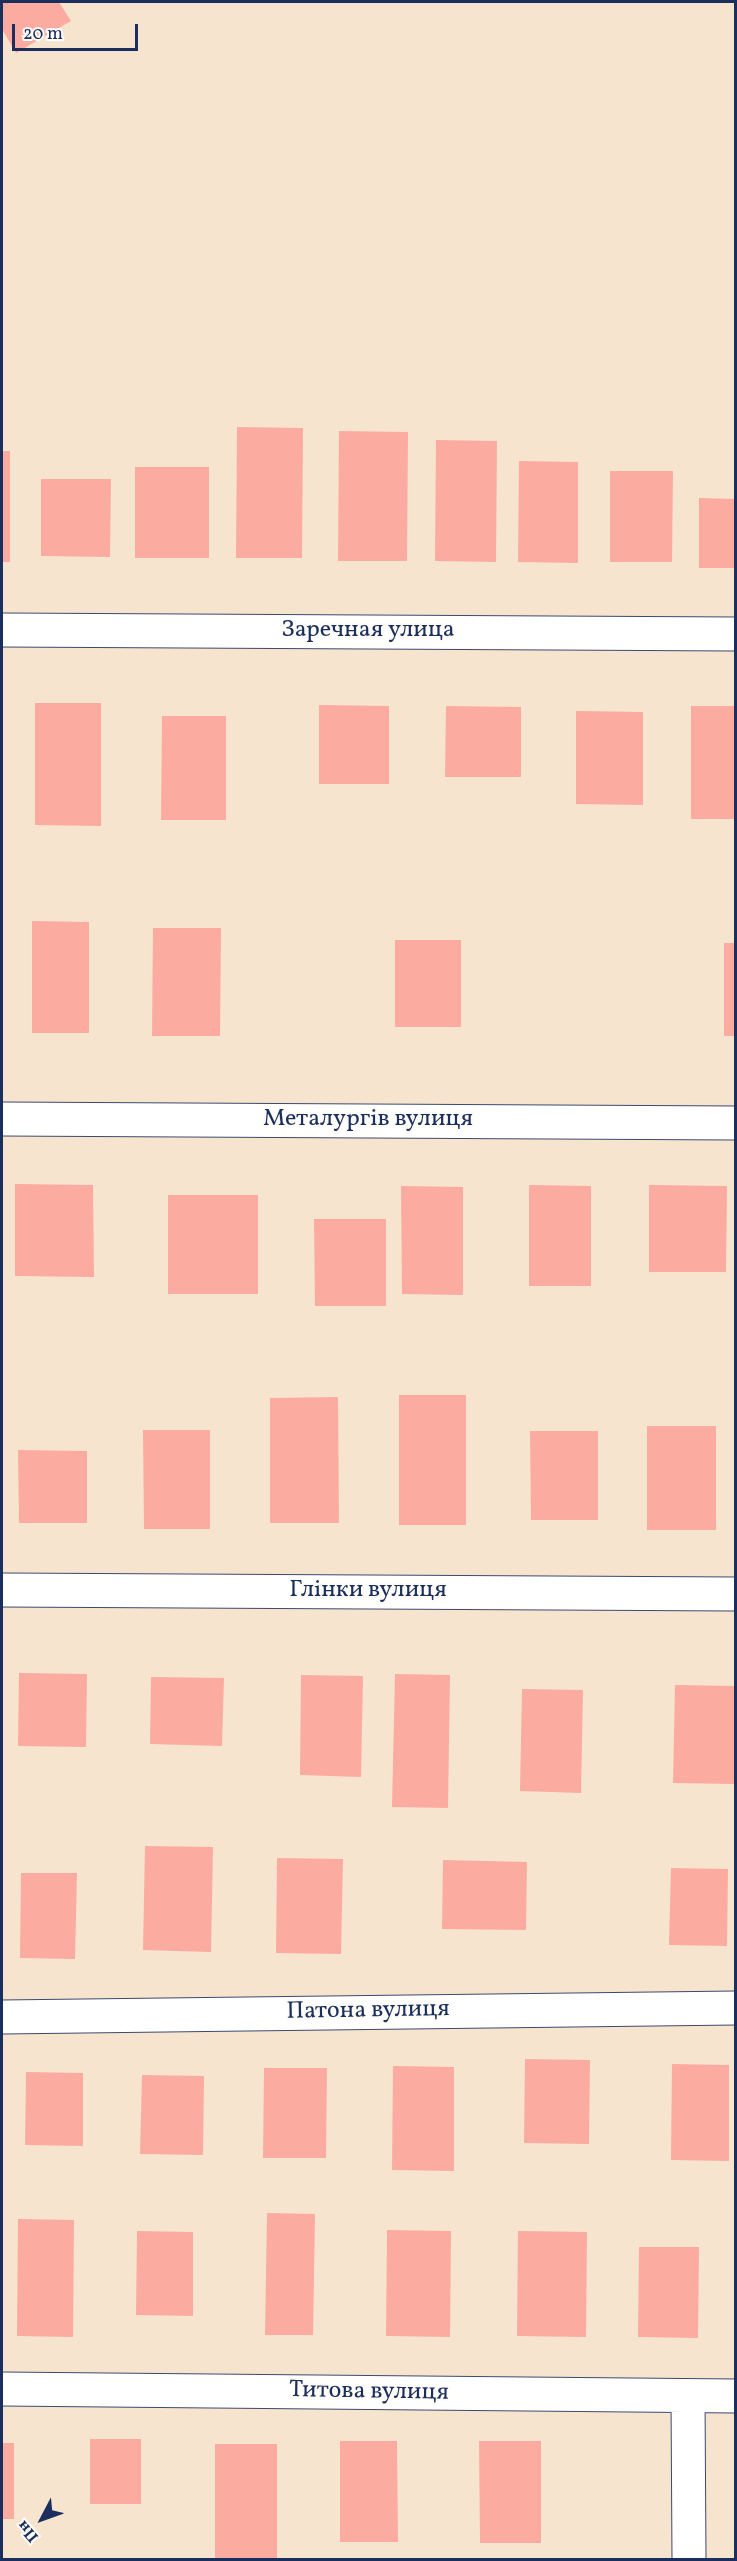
<!DOCTYPE html>
<meta charset="utf-8">
<style>
body{margin:0}
#map{position:relative;width:737px;height:2561px;overflow:hidden;background:#f6e4ce;font-family:Vollkorn,serif}
canvas{display:block}
.frame{position:absolute;inset:0;border:3px solid #1b2f5e;pointer-events:none}
.north{position:absolute;left:12px;top:2489px;width:60px;height:60px;-webkit-text-stroke:4px #fdfcf7;paint-order:stroke;rotate:229deg;font-size:16px;font-weight:700;line-height:24px;text-align:center;color:#1b2f5e}
.north::after{content:'';display:block;margin:auto;width:21px;height:27px;background:#1b2f5e;clip-path:polygon(50% 0,100% 100%,50% 72%,0 100%)}
.scale{position:absolute;left:12px;top:24px;width:126px;height:27px;box-sizing:border-box;border:3px solid #1b2f5e;border-top:0;padding-left:8px;font-size:18px;line-height:21px;white-space:nowrap;color:#1b2f5e;-webkit-text-stroke:4px #fdfcf7;paint-order:stroke}
</style>
<div id="map">
<canvas width="737" height="2561"></canvas>
<div class="frame"></div>
<div class="north">Пн</div>
<div class="scale">20 m</div>
</div>
<script>
const context = document.querySelector('canvas').getContext('2d');
context.lineJoin = 'round';
function fill(path, color) { context.fillStyle = color; context.fill(path, 'evenodd'); }
function strokePath(path, color, width, dash) { context.strokeStyle = color; context.lineWidth = width; context.lineCap = dash ? 'butt' : 'round'; context.setLineDash(dash || []); context.stroke(path); }
function write(font, color, halo, rows, align = 'center') {
  context.font = font + ' Vollkorn,serif'; context.lineWidth = 4.5; context.setLineDash([]); context.textBaseline = 'middle'; context.strokeStyle = halo; context.fillStyle = color; for (const [text, x, y, turn = 0] of rows) {
    context.save(); context.translate(x, y); context.rotate((+turn || 0) * Math.PI / 180); context.textAlign = isNaN(turn) ? turn : align; if (halo) context.strokeText(text, 0, 0); context.fillText(text, 0, 0); context.restore();
  }
}
fill(new Path2D(`
 M2 2H59L71 21 16 53 2 29Z
 M237 427 303 428 302 558H236Z
 M339 431 408 432 407 561H338Z
 M436 440 497 441 496 562 435 561Z
 M2 451H10V562H2Z
 M519 461 578 462V563L518 562Z
 M135 467H209V558H135Z
 M610 471H673L672 562H610Z
 M41 479H111L110 557 41 556Z
 M699 498 736 499V568H699Z
 M35 703H101V826L35 825Z
 M319 705 389 706V784H319Z
 M446 706 521 707V777H445Z
 M691 706H736V819H691Z
 M576 711 643 712V805L576 804Z
 M162 716H226V820H161Z
 M32 921 89 922V1033H32Z
 M153 928H221L220 1036H152Z
 M395 940H461V1027H395Z
 M724 943H736V1036H724Z
 M15 1184 93 1185 94 1277 15 1276Z
 M529 1185 591 1186V1286H529Z
 M649 1185 727 1186 726 1272H649Z
 M401 1186 463 1187V1295L402 1294Z
 M168 1195H258V1294H168Z
 M314 1219H386V1306H315Z
 M399 1395H466V1525H399Z
 M338 1397 339 1523H270V1398Z
 M647 1426H716V1530H647Z
 M143 1430H210V1529H144Z
 M530 1431H598V1520H531Z
 M18 1450 87 1451V1523H19Z
 M19 1673 87 1674 86 1747 18 1746Z
 M395 1674 450 1675 448 1808 392 1807Z
 M301 1675 363 1676 361 1777 300 1775Z
 M151 1677 224 1678 222 1746 150 1744Z
 M675 1685 736 1686V1784L673 1783Z
 M522 1689 583 1690 581 1793 520 1791Z
 M145 1846 213 1847 211 1952 143 1950Z
 M277 1858 343 1859 341 1954 276 1953Z
 M443 1860 527 1862 526 1930 442 1929Z
 M671 1868 728 1869 727 1946 669 1945Z
 M21 1873H77L75 1959 20 1958Z
 M525 2059 590 2060 589 2144 524 2143Z
 M672 2064 729 2065V2161L671 2160Z
 M393 2066 454 2067V2171L392 2170Z
 M264 2068H327L326 2158H263Z
 M26 2072 83 2073V2146L25 2145Z
 M142 2075 204 2076 203 2155 140 2154Z
 M267 2213 315 2214 313 2335H265Z
 M18 2219 74 2220 73 2337 17 2336Z
 M387 2230 451 2231 450 2337 386 2336Z
 M137 2231 193 2232V2316L136 2315Z
 M518 2231 587 2232 586 2337 517 2336Z
 M639 2247H699L698 2338 638 2337Z
 M90 2439H141V2504H90Z
 M340 2441H397L398 2542H340Z
 M479 2441H541V2543H480Z
 M2 2443H14V2519H2Z
 M215 2444H277V2559L215 2558Z`), '#fcaba0');
const minor = new Path2D(`
 M2 630 736 634
 M2 1119 736 1123
 M2 1590 736 1594
 M2 2017 736 2008
 M2 2389 736 2396
 M688 2396 689 2560`);
strokePath(minor, '#3c4a6f', 35);
strokePath(minor, '#fff', 33);
write('24px', '#1b2f5e', '#fdfcf7', [
 ["Заречная улица",368,632],
 ["Металургів вулиця",368,1121],
 ["Глінки вулиця",368,1592],
 ["Патона вулиця",368,2012,-1],
 ["Титова вулиця",369,2393,1]
]);
</script>
